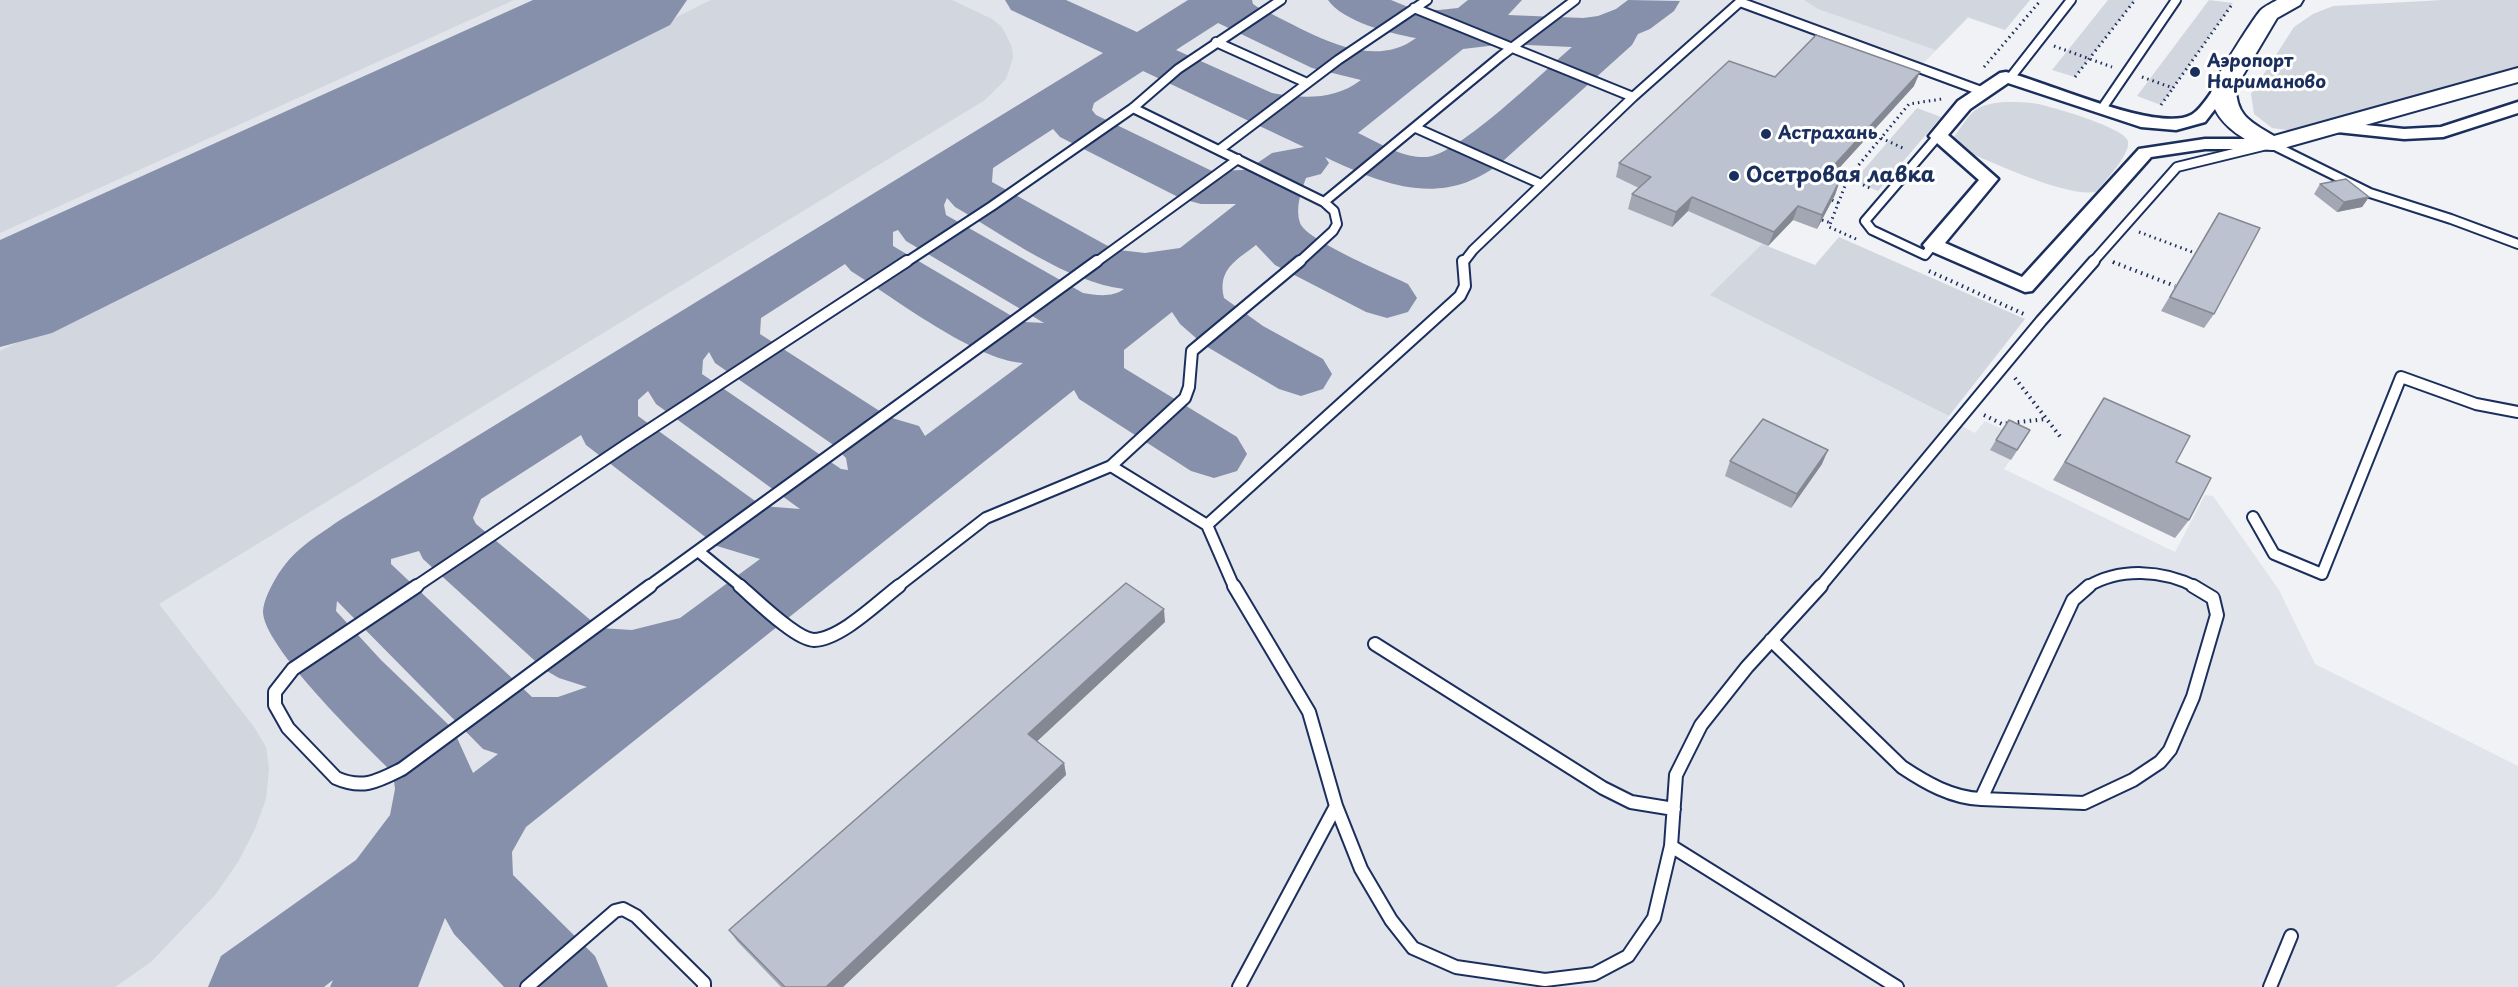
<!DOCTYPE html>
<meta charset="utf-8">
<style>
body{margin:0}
canvas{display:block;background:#f1f2f5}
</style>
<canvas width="2518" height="987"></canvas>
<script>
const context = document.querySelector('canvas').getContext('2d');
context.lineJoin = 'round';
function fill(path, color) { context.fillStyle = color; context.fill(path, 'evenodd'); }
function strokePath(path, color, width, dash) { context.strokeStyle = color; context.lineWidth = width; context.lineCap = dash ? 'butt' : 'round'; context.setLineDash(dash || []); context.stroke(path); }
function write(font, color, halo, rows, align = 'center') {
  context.font = font + ' "Playpen Sans",sans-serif'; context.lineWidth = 6; context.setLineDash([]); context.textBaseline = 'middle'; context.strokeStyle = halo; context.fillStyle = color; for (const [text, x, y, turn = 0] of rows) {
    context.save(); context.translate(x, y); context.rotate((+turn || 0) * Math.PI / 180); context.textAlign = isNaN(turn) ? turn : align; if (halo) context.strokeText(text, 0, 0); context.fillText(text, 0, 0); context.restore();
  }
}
fill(new Path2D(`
 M0 0H2030L2005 30 1968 18 1904 83 1914 86 1820 188 1835 195 1817 229 1793 220 1768 246 1762 244 1711 295 1949 416 1947 418 1975 433 1985 421 2024 440 2004 469 2175 552 2205 495 2213 496 2279 590 2315 664 2518 766V987H0Z`), '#e1e4ea');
fill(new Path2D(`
 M0 0H514L0 233Z
 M711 0H952L992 19 1002 27 1012 47 1013 58 1006 79 985 100 159 604 254 727 266 747 269 769 266 799 255 829 238 862 215 895 151 962 115 987H0V351Z
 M1804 0H2030L2005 30 1968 17 1936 50 1818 9Z
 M2108 0H2135L2075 77 2052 70Z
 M2209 0 2233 3 2161 105 2137 96Z
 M2443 0H2518V66L2294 131 2272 128 2254 114 2251 94 2294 27 2313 14 2333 6Z
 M2005 102C2016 102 2027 102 2038 104 2053 107 2125 128 2128 141 2131 154 2104 182 2096 192 2064 197 1995 163 1963 150L1953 141V138C1973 112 1971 105 2005 102Z
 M1917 108 1941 117 1878 191 1854 181Z
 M1839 237 2025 319 1949 416 1710 295 1762 244 1815 265Z`), '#d2d6df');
fill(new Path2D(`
 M1005 0H1066L1137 32 1188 0H1252L1253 4 1259 8C1304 28 1368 74 1416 38 1391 34 1342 21 1328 0H1391L1413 9 1439 10 1458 8 1468 0H1522L1508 15 1583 18 1598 16 1616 9 1628 0 1680 1 1674 11 1650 29 1638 34 1632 45 1503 161C1444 209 1386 186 1325 157L1329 163 1321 174 1306 178C1301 192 1295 208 1300 223 1307 241 1388 274 1408 284L1417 298 1408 312 1387 318 1366 312 1275 265 1256 245C1237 260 1217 269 1224 298L1263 326 1323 359 1332 374 1323 389 1301 396 1279 389 1204 345 1180 324 1172 312 1124 350V368L1237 437 1247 454 1237 471 1214 478 1191 471 1079 399 1074 390 526 827 512 852 513 875 595 956 608 987H504L454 934 445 918 418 987H330L333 980 324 987H208L221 956 356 860 390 815 395 789 393 773C366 746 262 646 263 611 264 601 268 593 272 585 290 551 310 541 340 520L1103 53 1011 10ZM1218 23 1312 68 1361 80C1335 100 1303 99 1272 93L1176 50ZM1505 44 1572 47C1545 70 1456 157 1426 157 1402 158 1379 143 1358 133L1463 49ZM1143 71 1304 147 1272 153 1253 166 1243 170 1212 171 1096 115 1092 110 1094 103ZM1053 129 1060 137 1182 199 1201 204H1236L1180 248 1145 253 1119 250 1106 245 992 182 993 168ZM947 198 955 207C1005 236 1067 282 1124 289 1112 298 1096 295 1083 293L946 215 944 205ZM898 230 906 241 1044 323 1025 322 1010 315 893 246V232ZM845 264 851 271C894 298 975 360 1023 363L925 436 919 426 892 418 878 410 760 334 761 318ZM709 352 715 363 832 444 846 458 848 470 841 469 702 374 703 360ZM648 391 656 404 800 509 762 506 638 416V400ZM581 435 586 445 717 546 760 559 680 618 632 630 600 628 476 524 473 518 481 499ZM419 551 423 559 545 670 559 678 587 687 558 697H532L391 564V559ZM337 601 483 749 498 754 473 773 453 729 381 660 336 611Z`), '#8690aa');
fill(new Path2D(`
 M533 0H687L670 25 52 333 0 347V240Z`), '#8690aa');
const laneFar2 = new Path2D(`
 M1740 2 1984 92
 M1414 8 1633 97
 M1216 42 1307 83
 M2010 78 2071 0
 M2103 107 2176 0
 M1133 108 1324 202 1334 211 1337 224 1333 231 1298 263
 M1416 128 1541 184
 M1219 150 1338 60 1427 0
 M1324 202 1501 56 1575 0
 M1933 245 1925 255 1872 230 1865 221 1938 136
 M905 263 992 206 1133 108 1178 69 1281 0
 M1095 263 1238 159
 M1463 263 1473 250 1633 97 1742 0
 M2092 263 2177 167 2271 144 2370 193 2451 219 2518 244`);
const laneFar1 = new Path2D(`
 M1111 466 1185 398 1189 387 1192 351 1300 261
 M2253 517 2274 554 2322 574 2401 377 2476 404 2518 412
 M1207 525 1460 296 1465 286 1463 261
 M698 551 742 587
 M415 587 629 443 907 261
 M648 587 1097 261
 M897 587 986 518 1111 466 1207 525 1234 587
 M1820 587 2041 321 2094 261
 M2087 587C2120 567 2163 570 2196 587`);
const lane = new Path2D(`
 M417 586 293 669 275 692V705L288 728 336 778C363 790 378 781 402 769L650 586
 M740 586C754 598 796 640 814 640 841 639 878 602 899 586
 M1234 586 1309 712 1336 806 1361 869 1391 920 1413 948 1456 967 1545 980 1594 974 1628 956 1654 918 1671 846 1676 775 1701 725 1747 667 1821 586
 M1771 640 1902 767C1926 783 1952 798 1981 799
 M1375 644 1603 788 1631 802 1674 809
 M1981 799 2084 803 2133 780 2160 762 2170 750 2193 697 2217 615 2213 598 2193 586
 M1981 799 2073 600 2089 586
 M1671 846 1897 987
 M527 987 615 911 623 909 636 916 704 983V987
 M1239 987 1336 806
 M2270 987 2291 936`);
const street = new Path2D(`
 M2006 72C2047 82 2157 133 2191 115 2201 110 2211 92 2218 83H2230L2232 87 2205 122 2176 130 2141 127 2008 83 1970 109 1948 135 1998 179 1945 243 2022 277 2139 149 2205 139H2271L2277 140 2280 144 2277 148 2271 149H2205L2151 157 2032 291 2025 292 1926 249 1923 245 1979 180 1929 136 1958 101 2000 73Z
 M2518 102V113L2443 137 2404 139 2337 132 2331 131 2328 127 2331 123 2337 122 2404 129 2441 127Z`);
const secondary = new Path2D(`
 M2277 0H2303L2300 5 2277 18 2236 87C2236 116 2251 122 2274 136L2518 68V82L2280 149C2265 153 2254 145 2242 137 2226 127 2208 109 2212 88 2214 81 2254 17 2261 10 2265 6 2272 3 2277 0Z`);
strokePath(laneFar2, '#1b2f5e', 12);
strokePath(laneFar1, '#1b2f5e', 14);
strokePath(lane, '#1b2f5e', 16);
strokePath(street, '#1b2f5e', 5);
strokePath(secondary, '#1b2f5e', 4);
strokePath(new Path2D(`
 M2054 46 2112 67
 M1984 67 2041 0
 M2075 77 2135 0
 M2142 77 2173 88 2233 3
 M2161 105 2173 88
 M1881 138 1905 149
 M1848 178 1872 189
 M1832 200 1839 203
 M1822 220 1831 223
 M2139 232 2195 253
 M1856 239 1829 227 1848 178 1909 104 1942 99
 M2113 262 2115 263`), '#1b2f5e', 3, [1.5, 4]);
strokePath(new Path2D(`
 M2113 262 2175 286
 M1929 271 2026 315
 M2015 378 2062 439
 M1984 415 2002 424 2046 419`), '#1b2f5e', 4, [1.5, 4.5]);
strokePath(laneFar2, '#fff', 8);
strokePath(laneFar1, '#fff', 10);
strokePath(lane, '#fff', 12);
fill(street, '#fff');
fill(secondary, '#fff');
fill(new Path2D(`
 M1775 77 1914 86 1831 177 1840 180 1835 195 1817 229 1793 220 1768 246 1688 211 1672 227 1628 209 1632 194 1639 188 1616 177 1619 163Z
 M2320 184 2369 197 2362 207 2337 212 2314 194Z
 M2219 213 2214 314 2204 328 2161 311Z
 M2104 398 2176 462 2189 520 2175 538 2053 480Z
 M1996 440H2024L2011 460 1990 450Z
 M1730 461 1822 464 1791 508 1725 476Z
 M1165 622 1037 741 1064 763 1066 775 843 987H781L737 941 729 930Z`), '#a2a7b3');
fill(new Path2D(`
 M1920 72 1914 86 1820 189 1825 175Z
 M1840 180 1835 195 1817 229 1822 215Z
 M1692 197 1688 211 1672 227 1676 212Z
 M2369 197 2362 207 2337 212 2344 202Z
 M1798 206 1793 220 1768 246 1774 232Z
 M1828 450 1822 464 1791 508 1797 494Z
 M1164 609 1165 622 1031 747 1028 734Z
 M1064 763 1066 775 843 987H826Z`), '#848892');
const building = new Path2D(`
 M1816 35 1920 72 1825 175 1840 180 1822 215 1798 206 1774 232 1692 197 1676 212 1632 194 1651 177 1619 163 1729 61 1775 77Z
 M2346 179 2369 197 2344 202 2320 184Z
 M2219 213 2260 228 2214 314 2170 297Z
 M2104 398 2190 436 2176 462 2211 478 2189 520 2065 462Z
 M1763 419 1828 450 1797 494 1730 461Z
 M2009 420 2030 430 2017 450 1996 440Z
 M1126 583 1164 609 1028 734 1064 763 826 987H785L729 930Z`);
fill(building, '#bcc2d0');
strokePath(building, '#848892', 1.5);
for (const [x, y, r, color] of [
 [2195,72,6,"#1b2f5e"],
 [1766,134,6,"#1b2f5e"],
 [1734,176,6,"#1b2f5e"]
]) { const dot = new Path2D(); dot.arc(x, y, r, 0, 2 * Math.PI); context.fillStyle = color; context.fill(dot); strokePath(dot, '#fff', 2); }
write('bold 18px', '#1b2f5e', '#fff', [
 ["Аэропорт",2207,62],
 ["Нариманово",2207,83],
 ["Астрахань",1778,134]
], 'left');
write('bold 21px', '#1b2f5e', '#fff', [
 ["Осетровая лавка",1746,176]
], 'left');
</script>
